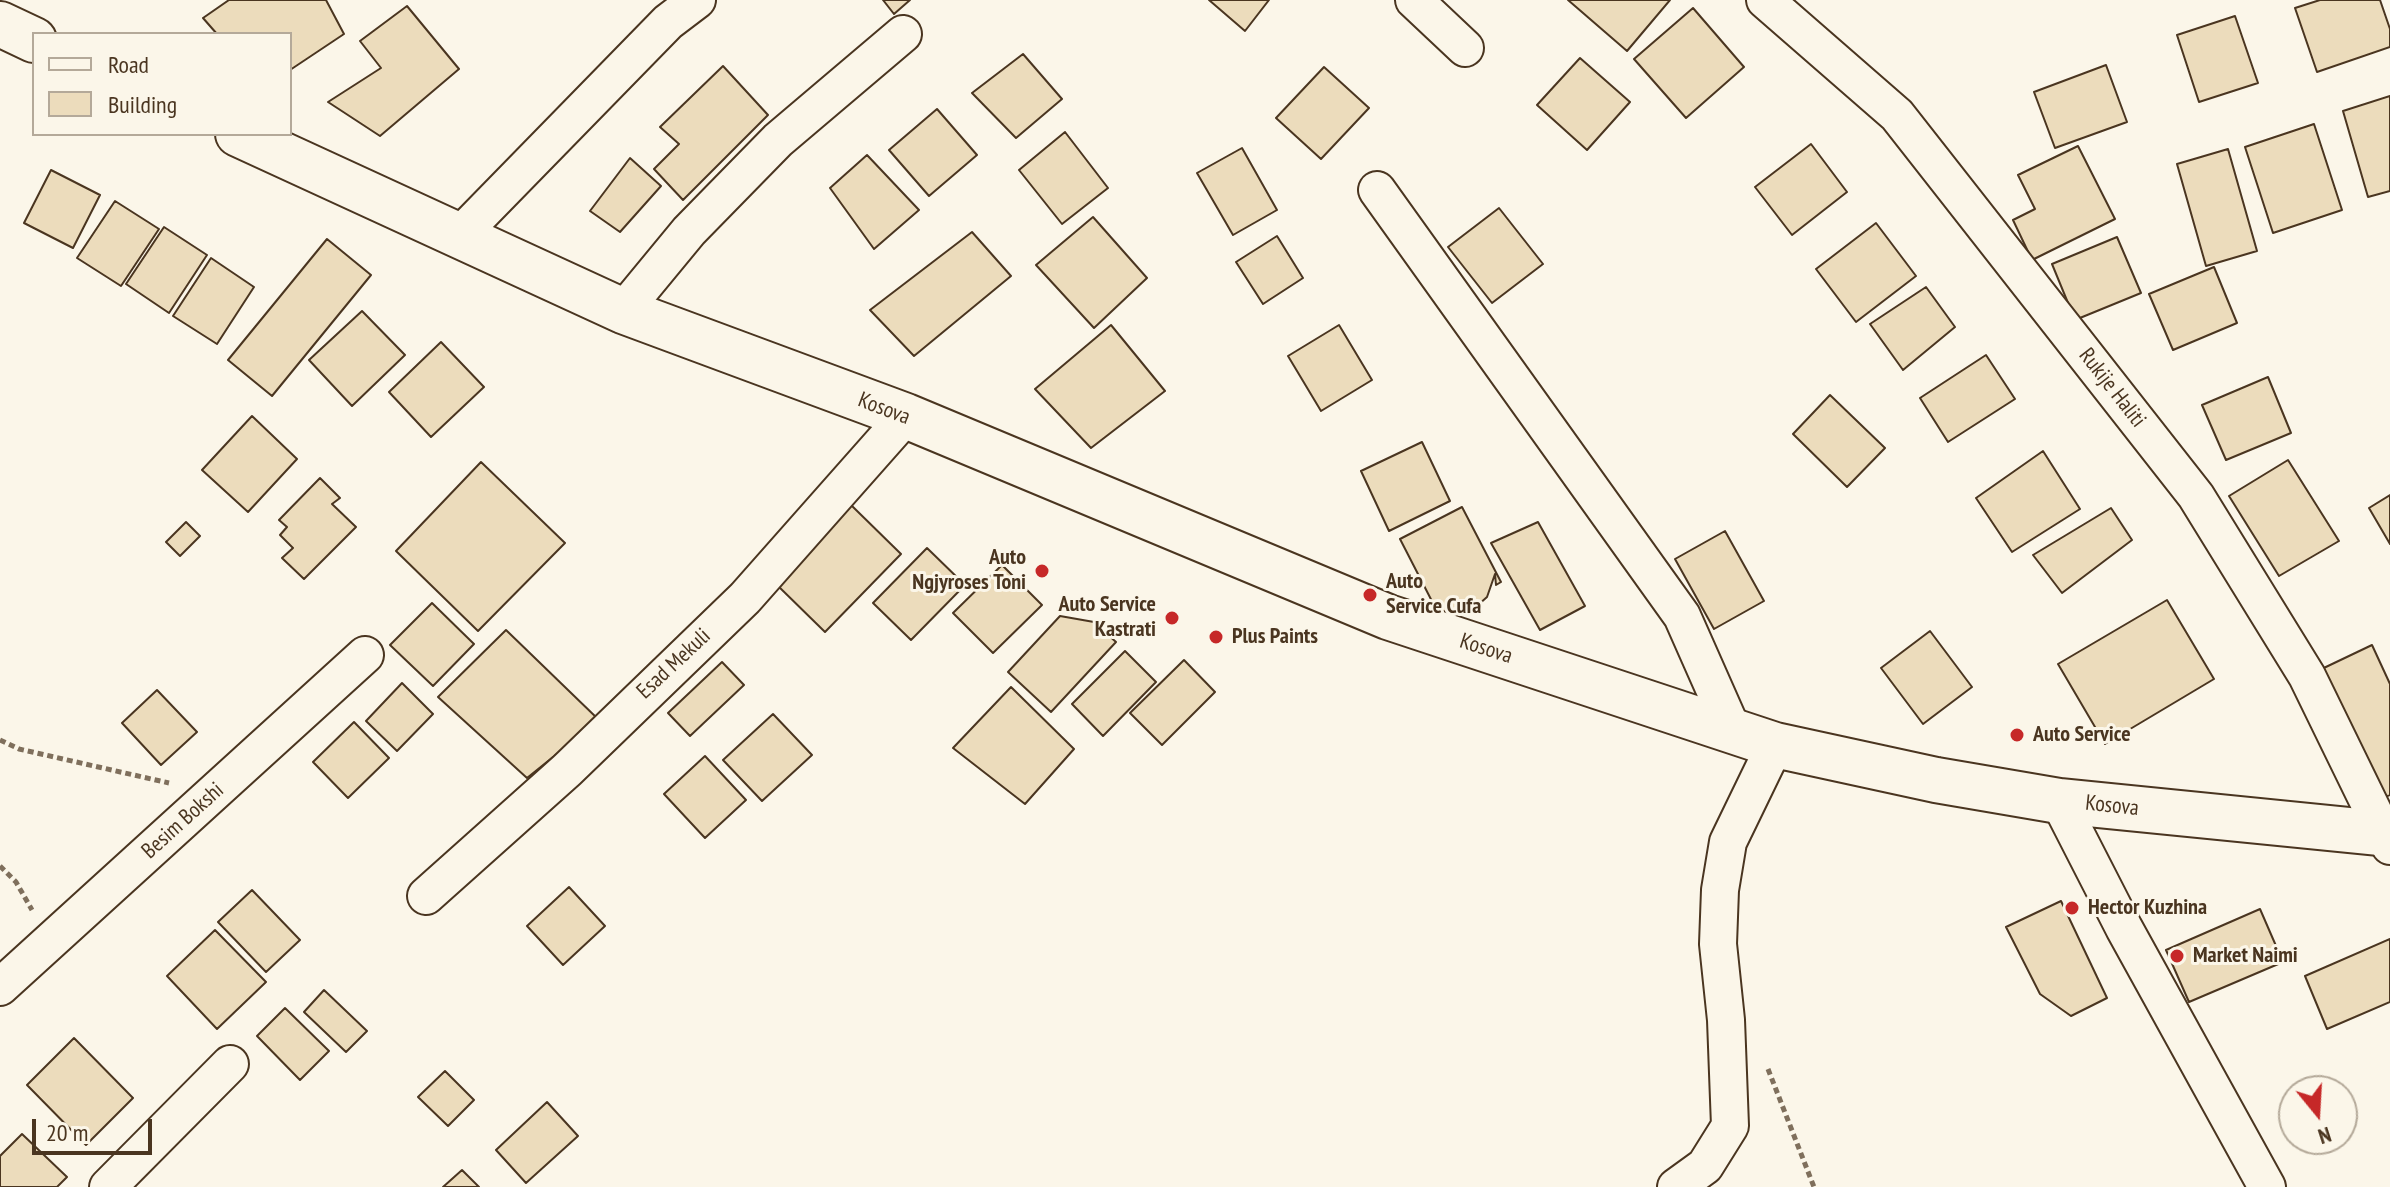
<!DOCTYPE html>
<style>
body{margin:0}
#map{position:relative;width:2390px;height:1187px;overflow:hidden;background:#fbf6e9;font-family:"PT Sans Narrow",sans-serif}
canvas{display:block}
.legend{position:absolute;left:32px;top:32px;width:260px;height:104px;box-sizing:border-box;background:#fbf6e9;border:2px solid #b4a999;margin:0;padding:10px 14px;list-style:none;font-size:24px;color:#4a3520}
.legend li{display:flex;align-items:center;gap:16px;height:40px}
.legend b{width:40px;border:2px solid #b4a999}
.north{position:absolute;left:2278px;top:1075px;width:80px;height:80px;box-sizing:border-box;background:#fbf6e9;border:2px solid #b4a999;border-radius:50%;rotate:162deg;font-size:22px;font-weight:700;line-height:32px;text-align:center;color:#4a3520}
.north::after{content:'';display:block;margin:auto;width:28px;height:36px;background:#c62828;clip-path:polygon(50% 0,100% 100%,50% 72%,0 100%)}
.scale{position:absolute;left:32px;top:1119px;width:120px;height:36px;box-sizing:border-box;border:4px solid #4a3520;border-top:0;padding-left:10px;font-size:24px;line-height:28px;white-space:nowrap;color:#4a3520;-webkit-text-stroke:6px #fbf6e9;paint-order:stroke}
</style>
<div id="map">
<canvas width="2390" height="1187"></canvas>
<ul class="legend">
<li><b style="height:10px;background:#fbf6e9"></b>Road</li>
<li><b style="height:22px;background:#ecdcbc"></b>Building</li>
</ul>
<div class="north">N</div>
<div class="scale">20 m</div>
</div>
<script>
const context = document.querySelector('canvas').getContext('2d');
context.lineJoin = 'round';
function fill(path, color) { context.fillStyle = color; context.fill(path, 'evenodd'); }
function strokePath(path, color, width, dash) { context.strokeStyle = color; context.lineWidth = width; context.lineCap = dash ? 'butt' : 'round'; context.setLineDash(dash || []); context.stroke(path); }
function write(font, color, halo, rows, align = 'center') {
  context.font = font + ' "PT Sans Narrow",sans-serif'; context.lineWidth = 6; context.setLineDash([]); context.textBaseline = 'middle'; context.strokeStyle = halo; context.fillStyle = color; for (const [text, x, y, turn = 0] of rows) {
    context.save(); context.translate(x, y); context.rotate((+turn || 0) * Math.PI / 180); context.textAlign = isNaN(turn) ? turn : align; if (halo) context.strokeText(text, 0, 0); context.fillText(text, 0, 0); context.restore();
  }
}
const building = new Path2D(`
 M229 0H326L344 34 290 70V34H217L203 18Z
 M883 0H910L894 14Z
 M1209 0H1269L1245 31Z
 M1568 0H1670L1627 51Z
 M2320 0H2380L2390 29V47L2317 72 2295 8Z
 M407 6 459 69 380 136 328 102 381 68 360 41Z
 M1693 8 1744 67 1686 118 1634 59Z
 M2235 16 2258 83 2199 102 2177 35Z
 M1023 54 1062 99 1016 138 972 93Z
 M1580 58 1630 102 1587 150 1537 105Z
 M2106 65 2127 122 2055 148 2034 92Z
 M723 66 768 115 683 200 654 169 679 144 660 127Z
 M1324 67 1369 108 1321 159 1276 118Z
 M2390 96V191L2368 197 2343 111Z
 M937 109 977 155 929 196 889 150Z
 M2314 124 2342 210 2273 233 2245 147Z
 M1065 132 1108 188 1062 224 1019 170Z
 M1811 144 1847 192 1792 235 1755 187Z
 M2078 146 2115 219 2032 260 2013 220 2035 209 2018 175Z
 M1242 148 1277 210 1233 235 1197 173Z
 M2228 149 2257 251 2206 266 2177 164Z
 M867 155 919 210 874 249 830 188Z
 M630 158 661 186 620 232 590 211Z
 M51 170 100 195 73 248 24 223Z
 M115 201 159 229 121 286 77 258Z
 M1499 208 1543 264 1492 303 1448 247Z
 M1093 217 1147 278 1094 328 1036 265Z
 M1876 223 1916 276 1856 322 1816 269Z
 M164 227 207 255 169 313 126 284Z
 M972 232 1011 276 914 356 870 310Z
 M1277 236 1303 278 1263 304 1236 262Z
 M2117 237 2141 293 2075 320 2052 264Z
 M327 239 371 275 272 396 228 360Z
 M211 258 254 287 217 344 173 316Z
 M2214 267 2237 323 2173 350 2149 294Z
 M1926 287 1955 327 1903 370 1870 324Z
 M362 311 405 355 352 406 309 360Z
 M1111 325 1165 391 1091 448 1035 389Z
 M1339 325 1372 380 1321 411 1288 356Z
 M441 342 484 387 431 437 389 392Z
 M1986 355 2015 399 1948 442 1920 398Z
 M2268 377 2291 433 2226 460 2202 405Z
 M1830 395 1885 448 1847 487 1793 434Z
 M252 416 297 459 248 512 202 470Z
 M1422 442 1450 501 1389 531 1361 471Z
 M2043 451 2080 509 2012 552 1976 498Z
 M2288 460 2339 541 2279 576 2229 496Z
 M481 462 565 543 478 631 396 551Z
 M320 478 340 498 332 504 356 527 304 579 282 558 293 548 280 535 287 527 279 520Z
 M2390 495V544L2369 508Z
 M851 505 901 554 825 632 775 583Z
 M1462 507 1501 582 1496 585 1495 574 1487 597 1468 614 1437 611 1400 539Z
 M2111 508 2132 540 2062 593 2033 555Z
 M186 522 200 536 180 556 166 542Z
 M1538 522 1585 606 1540 630 1491 543Z
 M1725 531 1764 601 1714 629 1675 559Z
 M927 548 965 585 911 640 873 603Z
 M1002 565 1042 605 993 653 953 613Z
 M2167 600 2214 679 2105 744 2058 664Z
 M432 603 474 644 433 686 390 645Z
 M1060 616 1094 622 1116 642 1051 712 1008 672Z
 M506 630 599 720 527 778 438 697Z
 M1930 631 1972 687 1923 724 1881 668Z
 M2372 645 2390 684V795L2368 805 2307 676Z
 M1125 651 1156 682 1103 736 1072 704Z
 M1184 660 1215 692 1162 745 1130 713Z
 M722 662 744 685 690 736 668 713Z
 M402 683 433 714 397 751 366 721Z
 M1011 687 1074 749 1025 804 953 748Z
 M157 690 197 732 161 765 122 723Z
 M773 714 812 755 762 801 723 760Z
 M354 722 389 758 348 798 313 762Z
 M705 756 746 800 705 838 664 794Z
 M569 887 605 926 563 965 527 926Z
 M252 890 300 940 266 972 218 922Z
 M2061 901 2107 998 2071 1016 2040 994 2006 927Z
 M2260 909 2283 962 2189 1002 2166 950Z
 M215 930 266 982 217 1029 167 976Z
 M2390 939V1002L2327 1029 2305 976Z
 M324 990 367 1031 346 1052 304 1012Z
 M285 1008 329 1051 300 1080 257 1036Z
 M74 1038 133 1098 86 1145 27 1085Z
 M445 1071 474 1100 448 1126 418 1097Z
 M547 1102 578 1136 526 1183 496 1150Z
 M22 1134 67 1177 57 1187H0V1156Z
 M462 1170 479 1187H443Z`);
fill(building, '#ecdcbc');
strokePath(building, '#4a3520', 2);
const street = new Path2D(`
 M1414 0 1465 48
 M1765 0 1897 115 2196 496 2307 676 2390 846
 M1377 190 1682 616 1732 729
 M459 236 668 22 697 0
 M623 311 689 231 778 140 903 34
 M2059 801 2124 928 2267 1187
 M426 896 567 770 745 598 906 416
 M0 987 365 655
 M108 1187 230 1064
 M1676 1187 1705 1166 1730 1126 1726 1020 1718 944 1720 890 1728 842 1775 745`);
const secondary = new Path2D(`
 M0 24 34 40
 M238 134 623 311 906 416 1388 617 1775 745 1936 780 2059 801 2390 834`);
strokePath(street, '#4a3520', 40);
strokePath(secondary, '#4a3520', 48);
strokePath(new Path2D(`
 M0 740 19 749 169 783
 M0 866 16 882 32 910
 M1768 1069 1814 1187`), '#7f6f5c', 5, [6, 4]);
strokePath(street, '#fbf6e9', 36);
strokePath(secondary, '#fbf6e9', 44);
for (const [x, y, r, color] of [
 [1042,571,8,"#c62828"],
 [1370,595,8,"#c62828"],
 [1172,618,8,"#c62828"],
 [1216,637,8,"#c62828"],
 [2017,735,8,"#c62828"],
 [2072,908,8,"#c62828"],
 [2177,956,8,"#c62828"]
]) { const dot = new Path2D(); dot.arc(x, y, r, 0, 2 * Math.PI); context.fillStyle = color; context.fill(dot); strokePath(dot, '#fbf6e9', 3); }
write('22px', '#4a3520', '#fbf6e9', [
 ["Rukije Haliti",2112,388,52],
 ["Kosova",884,409,21],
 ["Kosova",1486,649,18],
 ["Esad Mekuli",674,664,-43],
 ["Kosova",2112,806,6],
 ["Besim Bokshi",183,821,-42]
]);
write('bold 22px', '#4a3520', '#fbf6e9', [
 ["Auto",1026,558,"right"],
 ["Ngjyroses Toni",1026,583,"right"],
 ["Auto",1386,582],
 ["Service Cufa",1386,607],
 ["Auto Service",1156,605,"right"],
 ["Kastrati",1156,630,"right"],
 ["Plus Paints",1232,637],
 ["Auto Service",2033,735],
 ["Hector Kuzhina",2088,908],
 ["Market Naimi",2193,956]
], 'left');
</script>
